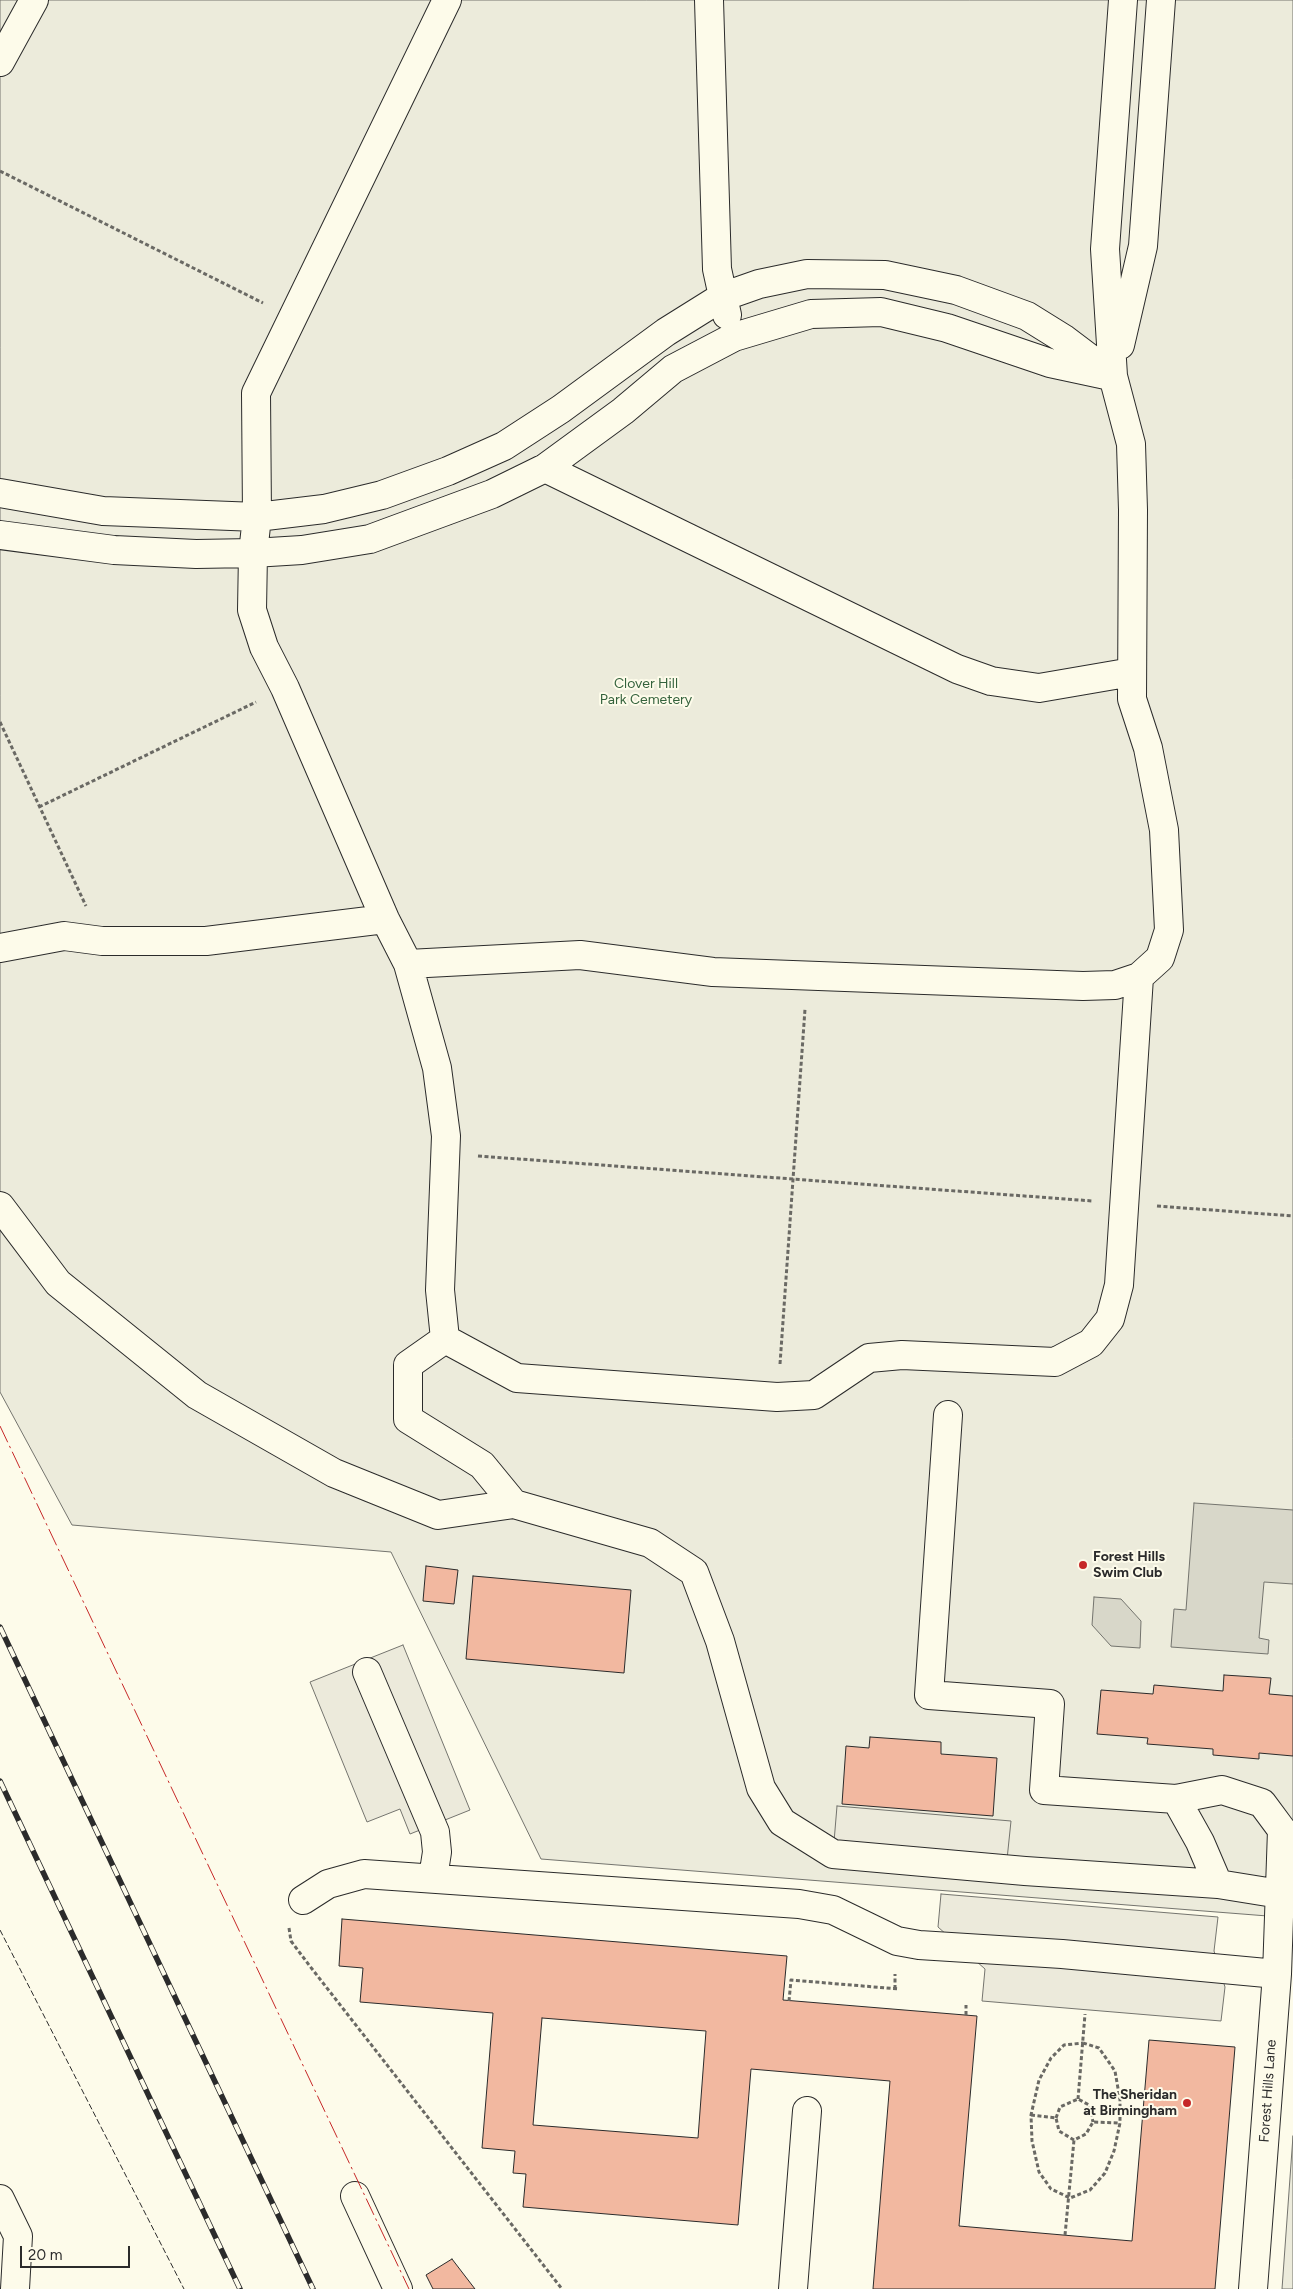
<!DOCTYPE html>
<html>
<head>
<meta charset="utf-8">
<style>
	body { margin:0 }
	#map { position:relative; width:1293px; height:2289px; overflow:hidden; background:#fdfbea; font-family:Figtree,sans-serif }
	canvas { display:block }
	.scale { position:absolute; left:20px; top:2246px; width:110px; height:22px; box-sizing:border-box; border:2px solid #2b2b2b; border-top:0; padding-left:6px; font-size:15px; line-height:18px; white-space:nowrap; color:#2b2b2b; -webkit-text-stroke:4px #fdfbea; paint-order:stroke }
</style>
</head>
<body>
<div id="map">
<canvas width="1293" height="2289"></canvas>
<div class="scale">20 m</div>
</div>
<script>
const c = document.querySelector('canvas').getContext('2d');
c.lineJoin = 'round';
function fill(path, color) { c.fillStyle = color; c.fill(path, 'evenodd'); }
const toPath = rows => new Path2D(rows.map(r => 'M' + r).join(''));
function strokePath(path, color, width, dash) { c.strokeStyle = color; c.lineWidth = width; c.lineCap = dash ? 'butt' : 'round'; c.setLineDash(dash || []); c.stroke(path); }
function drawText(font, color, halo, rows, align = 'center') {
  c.font = font + ' Figtree,sans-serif'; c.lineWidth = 4; c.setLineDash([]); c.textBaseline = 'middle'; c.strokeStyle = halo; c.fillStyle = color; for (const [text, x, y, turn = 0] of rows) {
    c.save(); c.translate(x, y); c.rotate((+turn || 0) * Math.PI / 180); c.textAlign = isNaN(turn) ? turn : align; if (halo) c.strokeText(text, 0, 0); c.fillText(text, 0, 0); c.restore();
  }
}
const green = toPath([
	[0,0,1293,0,1293,1918,541,1859,391,1552,72,1525,0,1392,0,0],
	[1293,2136,1293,2289,1282,2289,1293,2136]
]);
const parking = toPath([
	[403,1645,470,1810,410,1834,400,1809,367,1822,310,1682,403,1645],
	[837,1806,1011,1821,1006,1869,833,1854,837,1806],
	[941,1894,1218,1917,1214,1951,1225,1987,1221,2021,982,2001,985,1969,938,1927,941,1894]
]);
const water = toPath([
	[1194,1503,1293,1510,1293,1584,1264,1582,1259,1638,1269,1640,1268,1654,1171,1647,1174,1609,1186,1610,1194,1503],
	[1094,1597,1121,1599,1141,1621,1140,1648,1111,1646,1092,1625,1094,1597]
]);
const building = toPath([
	[426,1566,458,1570,454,1604,423,1601,426,1566],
	[473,1576,631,1590,624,1673,466,1659,473,1576],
	[1224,1675,1271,1678,1269,1694,1293,1696,1293,1756,1259,1753,1259,1759,1213,1755,1213,1749,1147,1744,1148,1738,1097,1734,1101,1690,1153,1694,1154,1685,1223,1691,1224,1675],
	[870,1737,941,1742,941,1754,997,1758,993,1816,842,1804,846,1746,869,1748,870,1737],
	[342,1919,787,1956,783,2000,977,2016,959,2226,1132,2241,1149,2040,1235,2047,1215,2289,873,2289,890,2081,751,2069,738,2225,523,2207,526,2174,513,2173,515,2151,482,2148,493,2013,360,2002,363,1968,339,1966,342,1919],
	[542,2018,706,2031,698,2138,533,2125,542,2018],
	[452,2259,475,2289,433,2289,426,2275,452,2259]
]);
const path = toPath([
	[0,171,263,303],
	[0,722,86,906],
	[39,807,256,702],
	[478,1156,1093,1201],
	[1157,1206,1293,1216],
	[780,1364,805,1009],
	[289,1928,291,1941,309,1965,562,2289],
	[895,1989,895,1974],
	[789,2001,791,1980,899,1989],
	[966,2015,966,2005],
	[1083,2043,1099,2048,1115,2071,1120,2100,1120,2123,1114,2151,1105,2173,1090,2190,1070,2198,1051,2189,1039,2172,1032,2141,1031,2115,1039,2080,1051,2058,1064,2045,1083,2043],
	[1078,2099,1085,2014],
	[1031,2115,1056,2118,1059,2131,1074,2140,1086,2134,1093,2122,1120,2123],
	[1056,2118,1060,2107,1078,2099,1089,2105,1093,2122],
	[1065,2235,1074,2140]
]);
const minor = toPath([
	[447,0,256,393,257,517,253,553,252,610,264,647,285,688,385,919,408,964,437,1068,446,1136,440,1290,445,1339,408,1365,408,1419,482,1465,514,1504,650,1543,694,1572,720,1641,761,1788,782,1822,833,1854,1025,1871,1218,1884,1280,1894],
	[709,0,717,269,727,315],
	[0,62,34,0],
	[1120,345,1143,246,1161,0],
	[545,468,957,669,991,681,1039,688,1132,672],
	[0,493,103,511,257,517,324,509,382,495,448,471,504,446,561,409,666,332,722,297,759,284,807,274,885,275,956,290,1027,316,1064,339,1113,376],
	[0,535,114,550,196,554,253,553,302,550,370,539,492,494,545,468,623,411,673,369,734,337,811,314,881,312,947,328,1050,363,1106,375],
	[0,948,64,936,102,941,206,941,385,919],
	[408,964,580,955,713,972,1083,986,1115,985,1139,977,1160,958,1169,930,1164,830,1148,748,1132,699,1133,510,1131,444,1113,376,1105,249,1123,0],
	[0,1206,58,1283,197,1395,334,1473,438,1515,514,1504],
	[445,1339,517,1378,777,1397,814,1395,869,1358,902,1355,1055,1362,1091,1343,1110,1319,1119,1285,1139,977],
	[948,1415,929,1695,1050,1704,1044,1790,1176,1799],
	[367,1672,435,1832,437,1852,433,1878],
	[1218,1884,1200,1842,1176,1799,1222,1790,1262,1803,1282,1830,1277,1974,1253,2289],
	[303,1900,328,1884,364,1874,799,1904,833,1910,897,1941,919,1945,1062,1954,1277,1974],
	[355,2196,398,2289],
	[0,2199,18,2236,15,2289],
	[793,2289,807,2111]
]);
const rail = toPath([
	[0,1627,313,2289],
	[0,1781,240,2289]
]);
const fence = toPath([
	[0,1930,184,2289]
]);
const power = toPath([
	[0,1426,409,2289]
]);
const markers = [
	[1083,1565,5,"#c62828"],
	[1187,2103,5,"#c62828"]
];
const parkNames = [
	["Clover Hill",646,684],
	["Park Cemetery",646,700]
];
const poiNames = [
	["Forest Hills",1093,1557],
	["Swim Club",1093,1573],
	["The Sheridan",1177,2095,"right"],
	["at Birmingham",1177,2111,"right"]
];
const streetNames = [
	["Forest Hills Lane",1268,2091,-86]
];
fill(green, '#ecebdb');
strokePath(green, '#74746e', 1);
fill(parking, '#eceadb');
strokePath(parking, '#74746e', 1);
fill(water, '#d8d7c9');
strokePath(water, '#74746e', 1);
fill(building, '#f2b8a0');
strokePath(building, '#2b2b2b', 1);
strokePath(minor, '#2b2b2b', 30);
strokePath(path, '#6a6964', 3, [4, 2.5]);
strokePath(minor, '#fdfbea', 28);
strokePath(rail, '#2b2b2b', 5.5);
strokePath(rail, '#fdfbea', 4, [11]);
strokePath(fence, '#2b2b2b', 1, [6, 2.5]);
strokePath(power, '#c62828', 1, [18, 4, 2.5, 4]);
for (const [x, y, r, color] of markers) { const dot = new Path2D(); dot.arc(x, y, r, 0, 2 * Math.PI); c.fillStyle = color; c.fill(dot); strokePath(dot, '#fdfbea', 2); }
drawText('14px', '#34623c', '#fdfbea', parkNames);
drawText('bold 14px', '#2b2b2b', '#fdfbea', poiNames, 'left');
drawText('14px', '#2b2b2b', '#fdfbea', streetNames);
</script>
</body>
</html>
